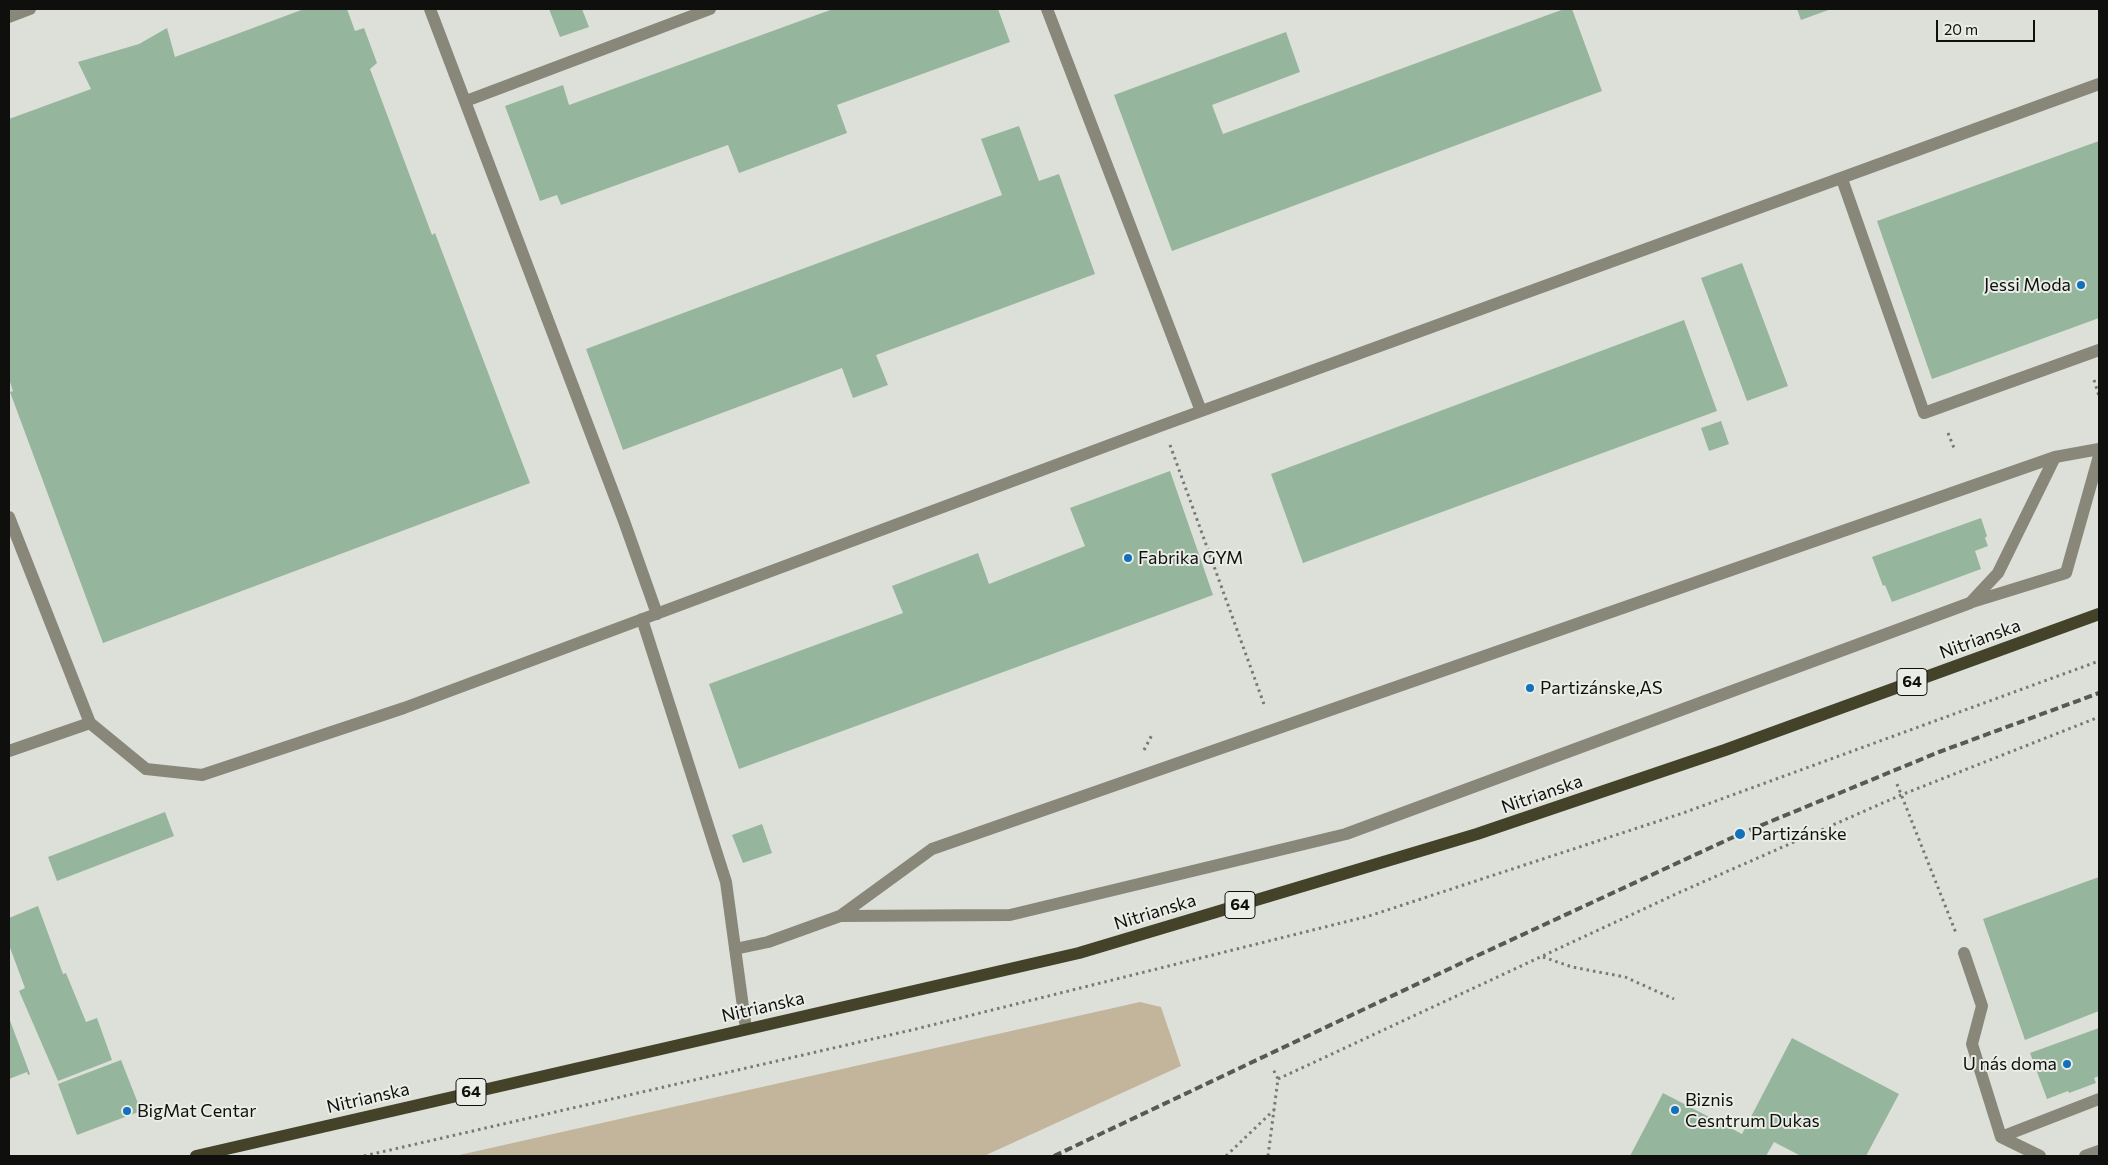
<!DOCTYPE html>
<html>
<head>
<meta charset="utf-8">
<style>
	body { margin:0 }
	#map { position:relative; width:2108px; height:1165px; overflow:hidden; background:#dde0d9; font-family:Commissioner,sans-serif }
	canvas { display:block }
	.frame { position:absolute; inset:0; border:10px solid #0f100e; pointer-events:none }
	.scale { position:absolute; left:1936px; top:20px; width:99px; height:22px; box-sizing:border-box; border:2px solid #0f100e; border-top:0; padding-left:6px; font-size:15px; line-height:18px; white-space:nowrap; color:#0f100e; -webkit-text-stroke:4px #eaede6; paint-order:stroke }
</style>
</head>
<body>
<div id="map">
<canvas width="2108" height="1165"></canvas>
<div class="frame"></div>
<div class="scale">20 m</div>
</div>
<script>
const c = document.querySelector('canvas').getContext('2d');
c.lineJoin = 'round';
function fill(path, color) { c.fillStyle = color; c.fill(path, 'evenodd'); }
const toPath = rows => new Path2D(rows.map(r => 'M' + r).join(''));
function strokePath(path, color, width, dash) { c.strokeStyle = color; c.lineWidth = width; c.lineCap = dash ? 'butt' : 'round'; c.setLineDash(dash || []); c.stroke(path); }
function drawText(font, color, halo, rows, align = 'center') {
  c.font = font + ' Commissioner,sans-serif'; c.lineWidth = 4; c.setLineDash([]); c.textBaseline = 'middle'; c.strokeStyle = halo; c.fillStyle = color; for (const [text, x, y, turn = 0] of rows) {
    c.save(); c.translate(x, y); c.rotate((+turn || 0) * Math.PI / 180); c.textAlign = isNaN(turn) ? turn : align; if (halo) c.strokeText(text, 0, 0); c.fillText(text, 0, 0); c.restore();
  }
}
const green = toPath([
	[1140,1002,1161,1007,1181,1066,984,1156,455,1156]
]);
const building = toPath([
	[304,9,347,9,355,31,364,28,377,63,370,69,432,235,435,233,530,483,103,643,10,392,13,391,9,379,9,119,91,89,78,62,139,44,167,28,175,57],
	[549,9,582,9,589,27,560,37],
	[833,9,998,9,1010,42,837,105,847,133,739,173,728,145,561,205,557,195,540,201,505,106,563,85,569,105],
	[1564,9,1572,9,1602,91,1172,251,1114,95,1286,32,1300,72,1212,105,1223,134],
	[1797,9,1831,9,1801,20],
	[1019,126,1039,181,1059,174,1095,274,876,355,888,385,853,398,842,368,623,450,586,349,1002,195,981,139],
	[2099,141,2099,318,1932,379,1877,221],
	[1742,263,1788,386,1747,401,1701,278],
	[1684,320,1717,411,1303,563,1271,474],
	[1721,421,1729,444,1709,451,1701,428],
	[1170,471,1213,595,739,769,709,684,903,613,892,586,978,553,989,584,1085,546,1070,508],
	[1981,518,1987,536,1985,538,1988,546,1975,551,1981,569,1892,602,1885,585,1883,586,1872,557],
	[165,812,174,836,57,881,48,857],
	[762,824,772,853,743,863,732,835],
	[2099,877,2099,1011,2025,1040,1983,919],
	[38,906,63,974,66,973,86,1022,97,1018,112,1060,58,1081,19,991,25,988,9,945,9,918],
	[9,1018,30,1074,28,1075,27,1072,9,1079],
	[2099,1028,2099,1076,2094,1078,2096,1083,2069,1093,2068,1091,2047,1099,2030,1053],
	[1792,1038,1899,1094,1866,1156,1801,1156,1774,1142,1766,1156,1630,1156,1663,1093,1742,1134],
	[121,1060,141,1111,77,1135,58,1084]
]);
const path = toPath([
	[2094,380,2099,396],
	[1948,433,1954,448],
	[1170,445,1265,707],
	[1144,750,1153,733],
	[1897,784,1956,933],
	[1543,957,1572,967,1625,977,1674,999],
	[1278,1079,1678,893,1901,795,2099,717],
	[364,1156,916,1029,1369,916,1683,813,2099,661],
	[1226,1156,1274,1110],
	[1268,1156,1278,1079,1273,1069]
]);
const lane = toPath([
	[430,9,624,521,657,614],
	[1047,9,1201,411],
	[9,17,30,9],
	[466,101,710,9],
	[1842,179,1924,413,2099,350],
	[9,517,90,723,146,769,202,775,404,708,1163,425,2099,84],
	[1972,602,2066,573,2099,456],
	[642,619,726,882,746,1029],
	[9,751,90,723],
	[840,916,1010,915,1346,834,1970,603,1998,573,2055,457],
	[735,949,768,942,840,916,932,849,2055,457,2099,449],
	[1964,953,1982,1006,1972,1044,2001,1137,2040,1156],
	[2001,1137,2099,1099],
	[2085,1156,2099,1151]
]);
const primary = toPath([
	[196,1156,1079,953,1477,834,1725,750,2099,614]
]);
const rail = toPath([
	[1054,1156,1470,959,1740,834,1939,752,2099,693]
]);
const markers = [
	[2081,285,5,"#1271bd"],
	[1128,558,5,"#1271bd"],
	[1530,688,5,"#1271bd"],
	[1740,834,6,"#1271bd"],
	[2067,1064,5,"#1271bd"],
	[1675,1110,5,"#1271bd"],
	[127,1111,5,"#1271bd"]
];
const shields = [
	[1912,682,30],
	[1240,905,30],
	[471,1092,30]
];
const shieldNames = [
	["64",1912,682],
	["64",1240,905],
	["64",471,1092]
];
const poiNames = [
	["Jessi Moda",2071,285,"right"],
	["Fabrika GYM",1138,558],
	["Partizánske,AS",1540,688],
	["Partizánske",1751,834],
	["U nás doma",2057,1064,"right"],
	["Biznis",1685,1100],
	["Cesntrum Dukas",1685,1121],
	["BigMat Centar",137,1111]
];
const streetNames = [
	["Nitrianska",1980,639,-20],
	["Nitrianska",1542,794,-19],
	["Nitrianska",1155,912,-17],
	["Nitrianska",763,1007,-13],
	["Nitrianska",368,1098,-13]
];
fill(green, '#c3b49c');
fill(building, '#96b59d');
strokePath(path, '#777974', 3, [2.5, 4]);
strokePath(lane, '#898779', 12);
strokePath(primary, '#444228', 12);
strokePath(rail, '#575955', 4, [8, 4]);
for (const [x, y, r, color] of markers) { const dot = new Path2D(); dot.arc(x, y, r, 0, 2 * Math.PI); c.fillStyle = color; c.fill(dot); strokePath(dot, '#eaede6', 2); }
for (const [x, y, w] of shields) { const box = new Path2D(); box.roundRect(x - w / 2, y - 13.5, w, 27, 4); c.fillStyle = '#eaede6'; c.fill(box); strokePath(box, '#0f100e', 1); }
drawText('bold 16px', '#0f100e', null, shieldNames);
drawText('18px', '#0f100e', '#eaede6', poiNames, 'left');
drawText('18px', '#0f100e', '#eaede6', streetNames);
</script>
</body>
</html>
